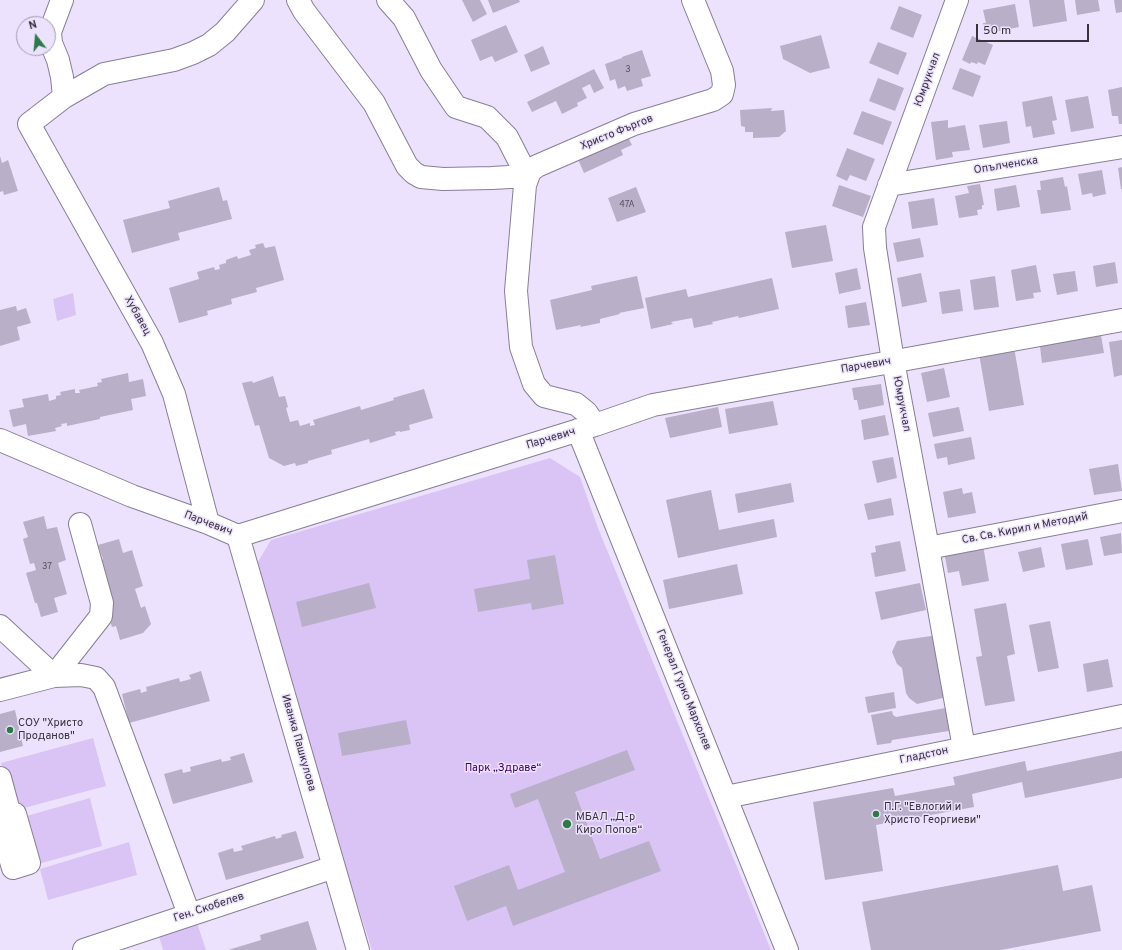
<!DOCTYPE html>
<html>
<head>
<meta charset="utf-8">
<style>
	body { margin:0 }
	#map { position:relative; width:1122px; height:950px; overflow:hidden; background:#ede2fd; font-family:Overpass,sans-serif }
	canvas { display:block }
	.north { position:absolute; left:16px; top:16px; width:40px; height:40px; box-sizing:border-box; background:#ede2fd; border:1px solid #a49cb0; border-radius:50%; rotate:344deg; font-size:11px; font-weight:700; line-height:16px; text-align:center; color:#37323c }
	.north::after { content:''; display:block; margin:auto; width:14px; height:18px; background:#2d7948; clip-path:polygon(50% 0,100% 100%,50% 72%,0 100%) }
	.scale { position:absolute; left:976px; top:24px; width:113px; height:18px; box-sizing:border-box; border:2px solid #37323c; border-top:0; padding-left:5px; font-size:12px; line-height:14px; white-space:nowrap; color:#37323c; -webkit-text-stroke:3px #ede2fd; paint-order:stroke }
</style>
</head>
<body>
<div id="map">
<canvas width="1122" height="950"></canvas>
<div class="north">N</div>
<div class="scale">50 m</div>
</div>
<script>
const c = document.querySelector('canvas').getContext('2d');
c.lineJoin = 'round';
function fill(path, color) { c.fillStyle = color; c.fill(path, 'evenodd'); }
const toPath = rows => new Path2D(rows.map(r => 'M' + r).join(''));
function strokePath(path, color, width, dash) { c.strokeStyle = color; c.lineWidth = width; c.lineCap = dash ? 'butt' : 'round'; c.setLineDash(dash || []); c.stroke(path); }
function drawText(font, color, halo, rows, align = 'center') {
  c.font = font + ' Overpass,sans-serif'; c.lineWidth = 3; c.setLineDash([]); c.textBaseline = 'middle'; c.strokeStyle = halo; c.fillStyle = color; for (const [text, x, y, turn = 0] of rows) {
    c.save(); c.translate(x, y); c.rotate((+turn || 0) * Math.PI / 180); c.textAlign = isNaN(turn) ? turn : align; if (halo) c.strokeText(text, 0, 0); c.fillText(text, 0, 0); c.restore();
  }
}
const green = toPath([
	[73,293,76,315,57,321,53,299],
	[550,458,580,477,598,528,771,950,372,950,328,813,256,565,271,540],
	[93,738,106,786,13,811,1,763],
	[90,798,102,846,35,865,23,817],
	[129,842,137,875,48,900,40,869],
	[196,920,206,950,163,950,158,933]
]);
const building = toPath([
	[462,0,480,0,487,14,473,22],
	[488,0,519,0,520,2,493,13],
	[1029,0,1064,0,1067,21,1033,27],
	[1075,0,1098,0,1100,11,1077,15],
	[1114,0,1122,0,1122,12,1116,13],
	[1015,4,1019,27,985,34,983,23,986,23,983,10],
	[899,6,922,15,913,38,890,29],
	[506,25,518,52,495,62,492,56,480,61,471,40],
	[821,35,830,68,810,73,783,59,780,46],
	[972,36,993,45,985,65,978,62,977,64,971,62,970,64,962,60],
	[878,42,907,53,898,75,869,63],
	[543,46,550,64,531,72,524,55],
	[642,50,651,76,641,79,643,86,627,91,625,86,618,89,615,79,610,81,605,64,622,58,622,57],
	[960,68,981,76,973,97,952,89],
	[594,69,604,88,594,93,590,84,582,88,587,98,577,103,578,106,562,114,556,101,532,112,527,102],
	[878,78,904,88,895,111,869,101],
	[1122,87,1122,124,1119,124,1118,116,1112,116,1108,90],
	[1052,96,1057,120,1052,121,1055,134,1033,138,1031,126,1026,127,1022,102],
	[1088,96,1094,128,1071,132,1065,100],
	[772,108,771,111,784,110,786,131,779,137,753,138,753,132,745,132,745,127,741,126,740,110],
	[862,111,892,122,883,145,853,134],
	[948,120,948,128,965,125,970,150,952,152,953,157,936,160,931,122],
	[1007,121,1010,143,983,148,979,125],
	[627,135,632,145,621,150,623,155,584,173,577,157],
	[847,148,875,159,866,181,850,175,847,181,836,176],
	[0,156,2,163,8,160,18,191,4,195,3,191,0,192],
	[1122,167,1122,189,1121,189,1118,168],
	[1102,170,1106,194,1093,197,1092,193,1082,195,1078,174],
	[1063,177,1065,187,1067,186,1071,210,1041,214,1037,190,1041,190,1040,181],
	[980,184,984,205,982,205,982,209,977,210,978,215,959,218,955,196,969,193,967,186],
	[839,185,871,196,863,217,832,206],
	[1016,185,1020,207,997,211,994,189],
	[219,187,223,201,227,200,232,219,178,233,180,240,132,253,123,220,170,208,168,201],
	[636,187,646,212,617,222,608,198],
	[934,198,938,225,912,229,908,202],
	[826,225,833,261,792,268,785,232],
	[920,238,924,257,897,262,893,243],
	[263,243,265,248,275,246,284,280,256,288,257,292,231,299,232,304,207,311,208,315,179,323,169,288,199,279,197,272,214,267,215,270,220,269,219,265,226,263,226,260,237,256,238,259,251,255,249,250,256,248,255,245],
	[1115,262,1118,283,1096,287,1093,266],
	[1036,265,1041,292,1033,293,1034,298,1016,301,1011,270],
	[857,268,861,289,839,294,835,273],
	[1075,271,1078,291,1057,295,1053,274],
	[921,273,927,302,902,307,897,278],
	[637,276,644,308,619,313,620,314,600,319,600,323,580,327,581,325,556,330,550,300,592,290,591,286],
	[995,276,999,307,974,310,970,280],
	[772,278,779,309,739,318,738,316,712,322,713,324,694,328,692,318,671,322,673,324,651,329,645,298,686,289,688,297],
	[960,289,963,311,942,314,939,292],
	[866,302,870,325,848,328,845,306],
	[16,306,17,311,26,308,31,323,17,327,20,340,0,346,0,310],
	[1100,329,1104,353,1042,363,1039,339],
	[1122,340,1122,375,1114,377,1109,342],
	[1014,347,1024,405,989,411,979,354],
	[944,368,950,397,927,402,921,373],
	[128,373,129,382,143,379,146,396,131,399,133,410,100,417,100,419,67,426,67,423,61,424,62,426,55,428,56,431,28,436,26,424,13,427,9,410,24,407,22,399,48,394,49,401,56,399,56,396,61,395,60,392,75,389,75,393,80,393,79,390,98,386,97,383,102,382,101,379],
	[273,376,279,397,285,396,288,407,286,408,290,422,298,420,300,426,310,423,310,426,315,425,313,420,360,406,361,410,394,400,393,398,424,389,433,418,409,425,410,430,400,432,400,431,395,432,396,435,370,443,369,439,331,450,332,454,308,461,308,463,296,466,295,463,284,466,269,458,259,425,255,426,242,383,252,381,253,383],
	[881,384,884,405,859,410,857,400,854,400,852,388],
	[773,401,778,425,729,434,725,409],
	[718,407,722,427,670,438,665,418],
	[959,407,964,431,933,437,928,413],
	[885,415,889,435,864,440,861,420],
	[971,437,975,459,948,465,947,457,937,459,934,444],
	[893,457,897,478,877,483,872,461],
	[1118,464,1122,491,1094,495,1089,469],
	[791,483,794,502,738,513,735,494],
	[962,488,963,494,972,492,976,513,948,518,943,492],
	[711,490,719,530,774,519,777,537,678,558,666,500],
	[891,498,894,515,868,520,864,504],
	[44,516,47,529,57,527,66,560,58,563,67,594,54,598,58,612,41,617,37,603,35,603,26,573,36,570,34,563,30,564,23,539,28,537,23,522],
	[1121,533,1122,553,1104,556,1100,537],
	[119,539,123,553,132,550,143,586,135,589,141,608,145,606,151,624,143,633,120,640,116,626,112,627,102,596,97,561,103,559,98,545],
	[1088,539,1093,565,1066,570,1061,544],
	[900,541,906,571,875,577,871,553,876,552,875,546],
	[983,545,989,581,962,586,959,571,948,573,945,557,950,551],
	[1041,547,1045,567,1023,572,1018,552],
	[555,555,564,604,532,610,531,603,478,612,474,589,530,579,527,560],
	[737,564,743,594,669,609,663,580],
	[369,583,376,608,302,627,296,602],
	[920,583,926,610,881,620,875,592],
	[1006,603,1015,654,1007,656,1015,701,985,706,976,657,982,656,974,609],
	[1050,621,1059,668,1038,672,1029,625],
	[938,635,949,695,943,698,917,704,909,698,906,693,902,668,897,664,892,652,897,641],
	[1108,659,1113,687,1087,692,1083,664],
	[201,671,210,701,129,723,122,694,140,689,141,693,147,691,146,687,179,678,180,682,191,679,189,675],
	[894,692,896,708,868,713,865,697],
	[951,707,955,730,892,740,891,743,877,745,871,715,892,711,893,715,896,717],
	[15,710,23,746,0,752,0,714],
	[406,720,411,744,342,756,338,733],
	[627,750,635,770,575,792,600,859,649,841,661,871,513,926,506,906,467,921,454,886,509,865,518,890,565,872,538,799,515,808,510,794],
	[1122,751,1122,778,1025,798,1022,782,972,794,974,807,876,825,883,871,825,880,813,802,893,788,895,796,955,785,953,777,1025,761,1027,771],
	[244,753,253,782,173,804,164,774,182,769,183,773,191,771,190,767,221,759,222,762,231,760,230,757],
	[296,831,304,858,226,880,218,853,233,848,234,852,243,850,241,846,275,836,276,839,282,837,281,835],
	[1058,865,1063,891,1092,885,1101,931,1001,950,871,950,862,902],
	[308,921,317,950,228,950,261,940,260,935]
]);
const minor = toPath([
	[62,0,50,32,51,43,58,60,62,77,64,97,29,124,152,343,174,394,208,523],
	[298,0,304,11,374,103,407,166,414,173,421,177,443,179,492,178,527,176],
	[388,0,404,18,431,70,456,107,487,117,507,137,527,176],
	[957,0,874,227,875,248,893,361,928,548,964,748],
	[64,97,104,74,174,60,193,53,209,45,225,32,253,0],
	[889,185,1122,147],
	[595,425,586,412,576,404,544,396,534,384,521,347,516,291,525,185,530,171,537,166,634,124,713,100,722,94,724,85,722,71,693,0],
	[578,430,787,950],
	[0,440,132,496,208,523,238,536,595,425,653,405,1122,320],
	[238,536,358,950],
	[928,548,1122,511],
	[0,626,54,676,81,675,96,678,104,687,189,914],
	[0,690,54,676,101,616,102,603,80,524],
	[0,778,10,815,15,814,29,863,13,868,0,824],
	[726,797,1122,716],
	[84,950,334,867]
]);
const markers = [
	[10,730,4,"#2d7948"],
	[876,814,4,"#2d7948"],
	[567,824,5,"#2d7948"]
];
const numberNames = [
	["3",628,70],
	["47А",627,205],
	["37",47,567]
];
const streetNames = [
	["Юмрукчал",928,80,-70],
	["Христо Фъргов",617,133,-22],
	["Опълченска",1006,166,-9],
	["Хубавец",137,316,61],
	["Парчевич",866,366,-10],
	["Юмрукчал",901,404,79],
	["Парчевич",551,439,-17],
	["Парчевич",208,524,21],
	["Св. Св. Кирил и Методий",1025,529,-11],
	["Генерал Гурко Мархолев",683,690,68],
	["Иванка Пашкулова",298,743,74],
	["Гладстон",924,756,-12],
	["Ген. Скобелев",209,908,-18]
];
const poiNames = [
	["СОУ \"Христо",18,724],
	["Проданов\"",18,737],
	["П.Г. \"Евлогий и",884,808],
	["Христо Георгиеви\"",884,821],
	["МБАЛ „Д-р",576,818],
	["Киро Попов“",576,831]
];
const parkNames = [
	["Парк „Здраве“",503,769]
];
fill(green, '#dac4f6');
fill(building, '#b9afc8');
strokePath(minor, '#887e96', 24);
strokePath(minor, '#fff', 22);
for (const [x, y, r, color] of markers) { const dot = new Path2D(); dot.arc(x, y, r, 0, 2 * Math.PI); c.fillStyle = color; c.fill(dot); strokePath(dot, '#ede2fd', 1.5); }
drawText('9px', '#58515f', null, numberNames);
drawText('11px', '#37323c', '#ede2fd', streetNames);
drawText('11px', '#37323c', '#ede2fd', poiNames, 'left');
drawText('11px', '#3e0067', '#ede2fd', parkNames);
</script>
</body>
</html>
